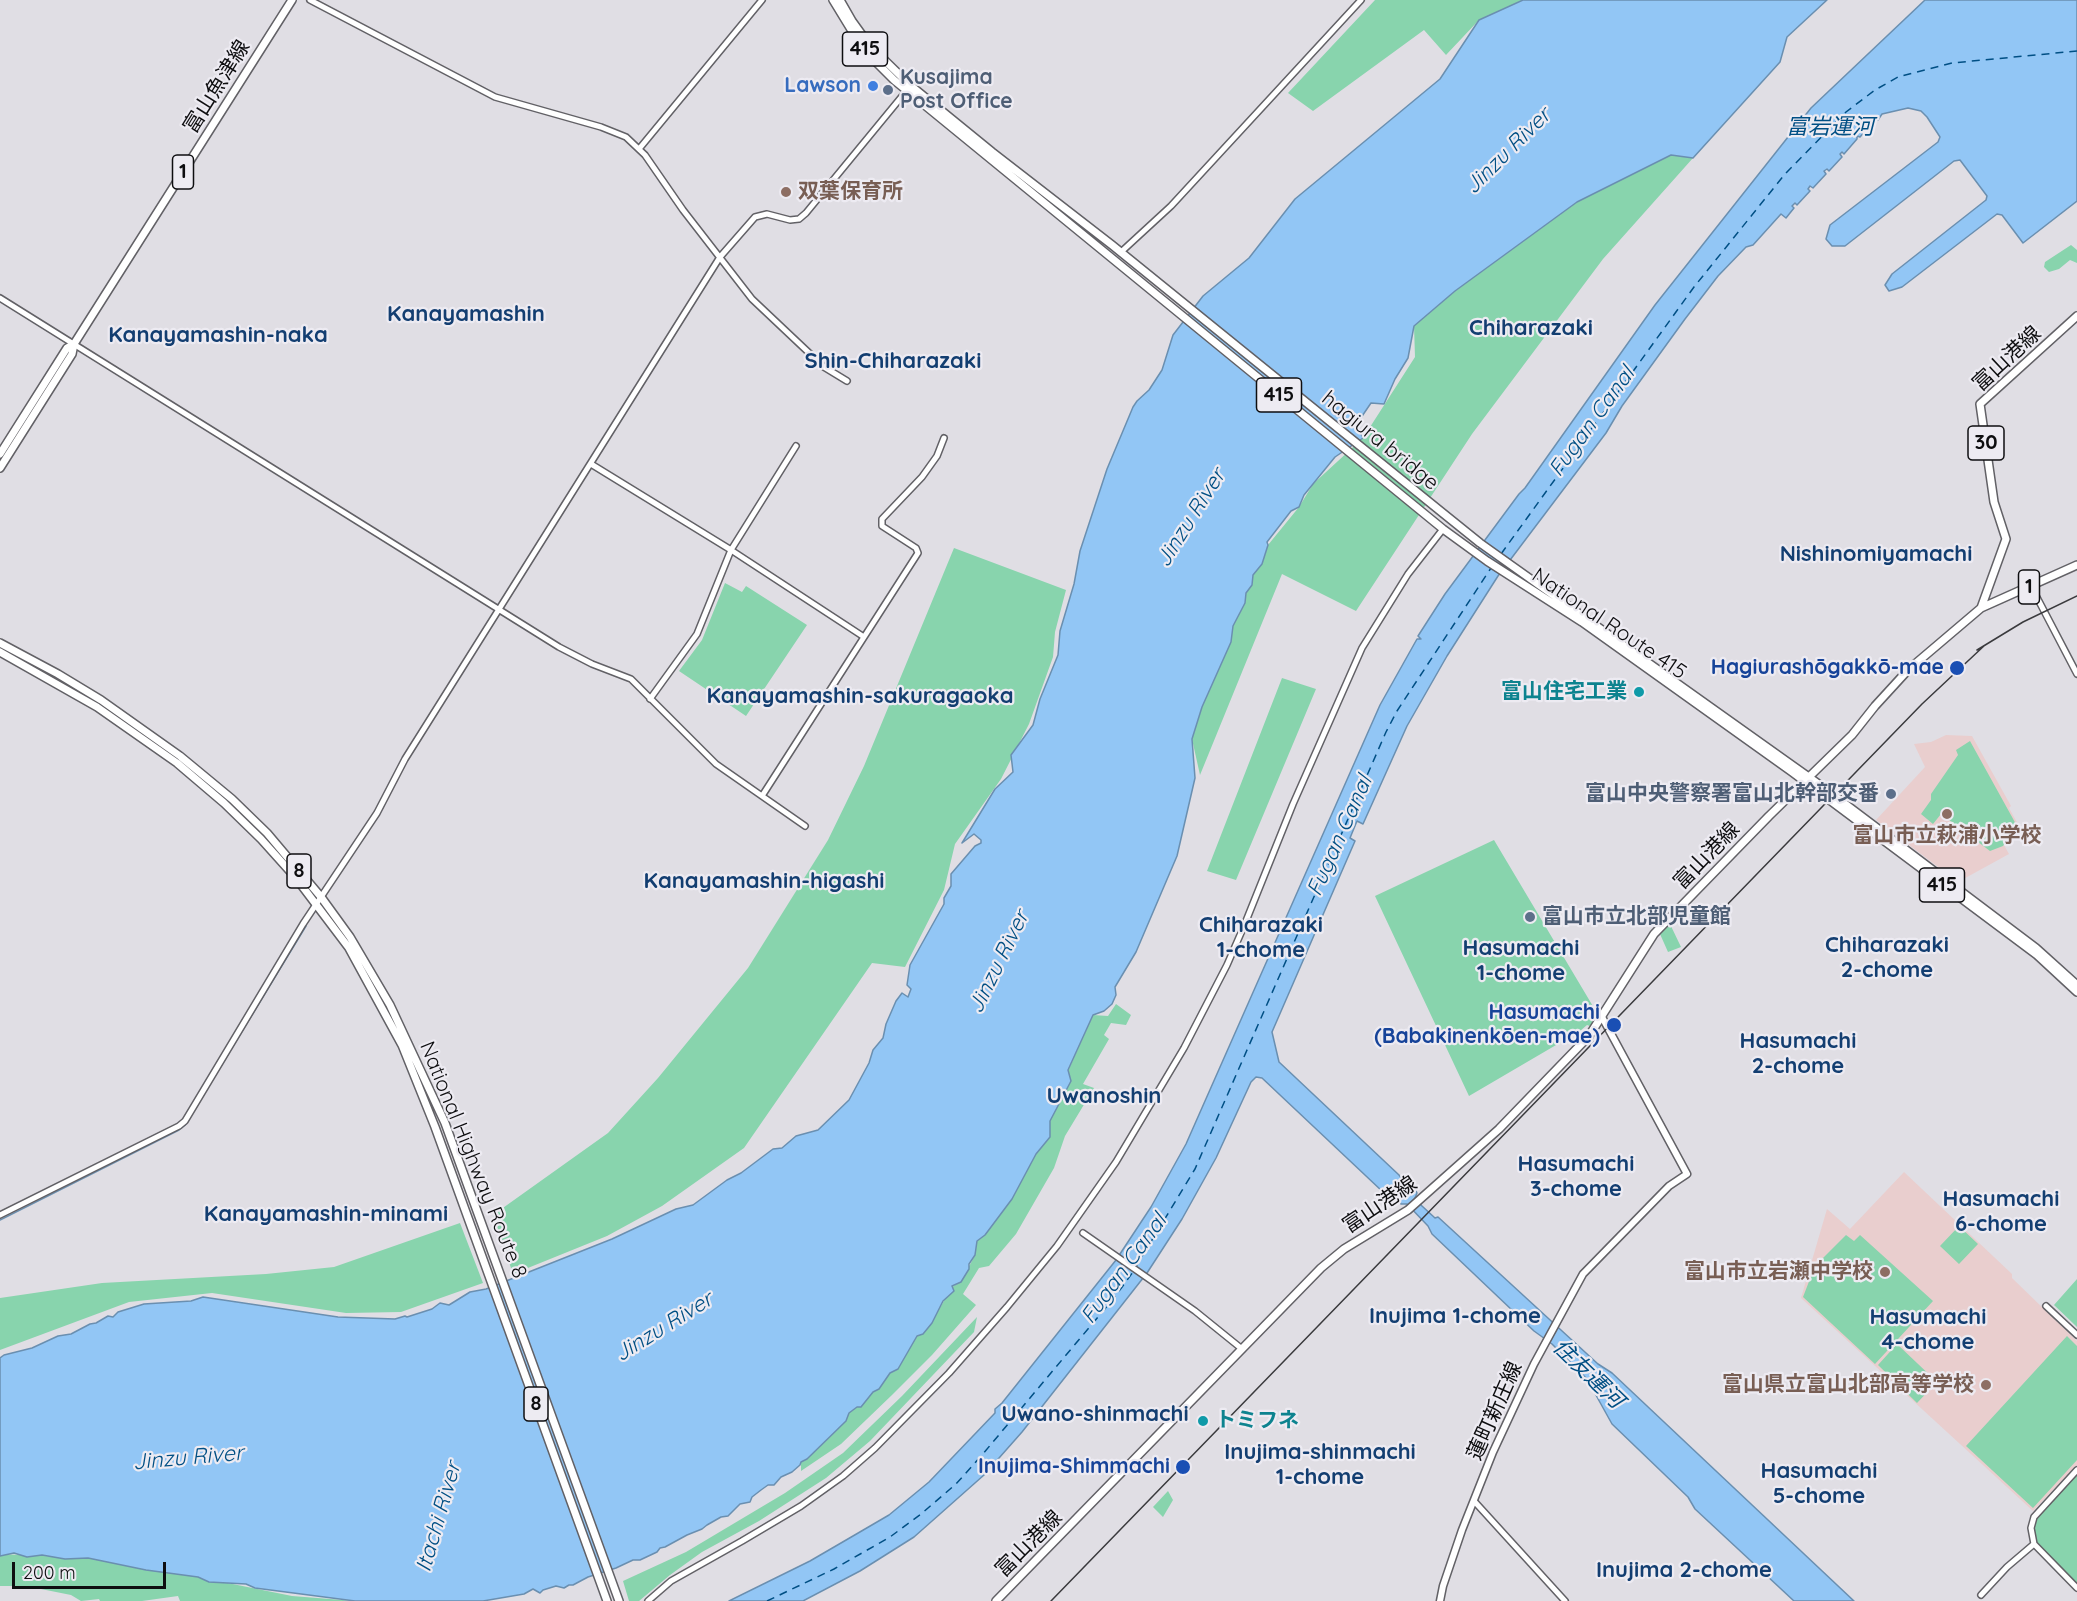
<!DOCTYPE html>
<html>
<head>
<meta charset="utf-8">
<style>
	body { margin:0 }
	#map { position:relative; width:2077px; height:1601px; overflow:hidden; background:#e0dee4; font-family:Quicksand,sans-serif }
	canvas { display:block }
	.scale { position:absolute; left:12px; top:1562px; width:154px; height:27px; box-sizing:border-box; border:3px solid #0e0e10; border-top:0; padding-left:8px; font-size:18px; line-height:21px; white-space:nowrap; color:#0e0e10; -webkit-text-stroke:4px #edebf2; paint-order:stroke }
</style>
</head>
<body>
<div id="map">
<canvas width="2077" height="1601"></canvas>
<div class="scale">200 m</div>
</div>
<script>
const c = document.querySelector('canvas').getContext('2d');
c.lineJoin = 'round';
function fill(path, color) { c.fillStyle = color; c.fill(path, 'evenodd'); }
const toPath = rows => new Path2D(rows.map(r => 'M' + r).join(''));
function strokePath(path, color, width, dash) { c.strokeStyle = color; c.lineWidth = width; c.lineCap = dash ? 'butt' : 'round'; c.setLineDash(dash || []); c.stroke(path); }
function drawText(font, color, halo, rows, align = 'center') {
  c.font = font + ' Quicksand,"Noto Sans JP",sans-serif'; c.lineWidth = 4.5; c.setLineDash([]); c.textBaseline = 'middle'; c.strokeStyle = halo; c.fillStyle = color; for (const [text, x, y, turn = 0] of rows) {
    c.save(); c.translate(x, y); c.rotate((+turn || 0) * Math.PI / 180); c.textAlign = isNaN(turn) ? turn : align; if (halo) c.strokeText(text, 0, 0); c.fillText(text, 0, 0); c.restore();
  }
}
const education = toPath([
	[1946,735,1972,736,2011,806,2009,808,2019,826,2004,845,2009,854,1958,882,1876,820,1925,767,1914,744,1931,742],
	[1904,1172,2012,1274,2012,1278,2077,1341,2077,1465,2033,1511,1801,1298,1827,1209,1850,1229]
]);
const green = toPath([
	[1375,0,1523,0,1479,20,1446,55,1424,30,1313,111,1288,93],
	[1671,155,1693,158,1603,259,1472,434,1356,611,1282,574,1200,775,1192,739,1202,707,1231,642,1233,626,1245,603,1246,593,1252,585,1253,575,1262,564,1268,545,1299,507,1313,484,1363,438,1415,357,1414,326,1455,291,1577,202],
	[2071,245,2077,250,2077,263,2070,260,2059,269,2049,272,2044,267,2045,262],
	[954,548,1066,590,1055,632,1053,657,1029,724,1001,779,955,844,944,890,905,967,872,963,744,1148,662,1206,607,1236,513,1274,493,1215,608,1133,658,1078,748,968,828,840,864,766],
	[725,583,742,592,746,586,807,625,746,716,679,671,702,640],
	[1282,678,1316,689,1236,880,1207,871],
	[1970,741,2017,826,2003,846,1990,851,1941,814,1933,824,1921,814,1931,800,1931,794,1958,755,1956,750],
	[1494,840,1594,1008,1595,1019,1590,1026,1587,1025,1580,1031,1469,1096,1375,896],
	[1670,924,1681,947,1668,952,1660,934],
	[1116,1004,1131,1015,1126,1025,1111,1023,1104,1035,1109,1039,1083,1084,1094,1088,1065,1136,1054,1168,1016,1234,989,1266,979,1268,963,1294,976,1305,932,1355,892,1395,841,1444,801,1471,801,1462,807,1459,846,1421,849,1413,857,1407,861,1406,873,1392,879,1389,890,1373,898,1369,917,1336,931,1323,952,1287,961,1282,975,1255,977,1241,985,1235,1012,1199,1036,1154,1050,1137,1050,1121,1068,1071,1093,1015,1108,1016],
	[460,1223,483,1283,401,1312,346,1313,212,1293,129,1302,0,1350,0,1298,102,1283,266,1274,334,1267],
	[1959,1226,1978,1244,1959,1264,1940,1246],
	[1846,1235,1854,1241,1860,1235,1933,1301,1875,1364,1803,1297,1815,1266],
	[2077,1279,2077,1327,2054,1305],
	[977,1317,974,1332,870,1441,826,1478,759,1521,702,1552,670,1575,639,1601,629,1601,623,1581,686,1552,785,1493,843,1453,902,1396],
	[2067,1336,2077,1346,2077,1460,2033,1508,1966,1446],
	[1897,1344,1937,1382,1917,1403,1878,1365],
	[2077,1472,2077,1588,2040,1551,2031,1528,2040,1510],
	[1168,1491,1173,1500,1163,1517,1153,1507],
	[0,1554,88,1558,198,1577,292,1596,355,1601,394,1601,180,1601,178,1596,142,1601,100,1601,99,1599,81,1601,71,1595,26,1586,0,1586]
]);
const water = toPath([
	[1523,0,1827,0,1787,37,1780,62,1693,158,1671,155,1577,202,1455,291,1414,326,1408,358,1395,379,1384,404,1371,403,1356,425,1363,438,1335,457,1304,495,1299,507,1291,511,1267,542,1268,545,1262,564,1253,575,1252,585,1246,593,1245,603,1233,626,1231,642,1202,707,1192,739,1195,778,1177,856,1136,952,1115,987,1116,995,1112,1004,1104,1011,1093,1015,1068,1070,1071,1081,1050,1121,1050,1137,1036,1154,1012,1199,985,1235,977,1241,975,1255,969,1264,969,1269,961,1282,952,1286,954,1291,943,1301,932,1323,923,1334,917,1336,898,1369,890,1373,879,1389,873,1392,861,1407,857,1407,849,1413,846,1421,807,1459,801,1462,800,1465,792,1472,781,1477,774,1485,768,1485,761,1490,752,1497,750,1502,740,1504,728,1516,721,1517,707,1525,702,1529,687,1535,665,1547,660,1548,657,1552,640,1560,633,1560,616,1568,588,1577,573,1585,569,1585,564,1588,556,1586,543,1590,540,1593,533,1589,524,1594,483,1601,355,1601,255,1588,246,1584,209,1582,198,1577,146,1570,88,1558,65,1559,42,1555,27,1557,14,1553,0,1556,0,1358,4,1355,32,1348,58,1336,71,1334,90,1324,96,1323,108,1316,113,1317,118,1312,144,1304,191,1301,203,1297,338,1317,395,1319,405,1316,407,1317,432,1309,440,1303,449,1305,470,1292,486,1289,612,1239,676,1209,693,1205,727,1180,741,1173,773,1149,782,1148,796,1136,818,1130,849,1100,869,1063,873,1050,883,1038,886,1024,896,1001,902,993,908,997,911,989,907,985,910,965,944,904,944,898,951,886,951,874,975,846,981,843,981,840,974,834,962,843,995,789,1013,772,1011,755,1033,725,1040,699,1058,655,1060,631,1074,584,1080,551,1107,469,1133,407,1137,401,1149,390,1162,370,1173,335,1203,296,1249,258,1295,199,1440,79,1479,20,1523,0],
	[1925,0,2077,0,2077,201,2023,243,2002,215,1997,214,1902,287,1889,291,1885,285,1892,274,1986,200,1987,196,1960,160,1954,161,1845,246,1832,246,1826,239,1830,225,1938,142,1940,137,1927,117,1921,111,1908,108,1882,114,1878,120,1873,120,1872,123,1860,137,1857,136,1857,139,1844,154,1842,152,1840,154,1842,157,1829,171,1827,169,1824,171,1826,174,1813,188,1810,186,1808,189,1810,191,1797,205,1795,203,1792,206,1794,208,1786,218,1781,214,1753,245,1746,247,1718,276,1685,319,1622,406,1606,433,1498,576,1447,656,1407,726,1363,824,1357,821,1350,838,1355,841,1272,1032,1279,1062,1399,1175,1402,1179,1400,1183,1407,1189,1416,1191,1417,1193,1415,1198,1422,1206,1435,1218,1438,1217,1598,1364,1612,1373,1854,1601,1794,1601,1695,1509,1688,1497,1612,1424,1587,1379,1552,1344,1534,1331,1432,1234,1428,1226,1407,1204,1401,1204,1393,1191,1389,1190,1383,1192,1262,1078,1256,1077,1251,1082,1216,1158,1182,1219,1147,1273,1022,1432,984,1475,914,1537,860,1571,803,1601,729,1601,810,1561,853,1536,889,1515,929,1482,995,1413,995,1409,1002,1403,1116,1260,1151,1207,1186,1144,1380,705,1417,639,1421,639,1418,636,1445,594,1519,494,1525,488,1655,305,1811,108,1925,0]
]);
const stream = toPath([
	[0,1220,179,1130,185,1125,306,926]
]);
const ferry = toPath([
	[1501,554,1694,287,1785,174,1846,112,1875,90,1898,77,1952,63,2077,51],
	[1135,1268,1195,1169,1386,732,1397,711,1491,568],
	[767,1601,834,1569,890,1537,921,1514,956,1484,982,1455,1114,1298,1133,1272]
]);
const tertiary = toPath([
	[310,0,495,97,601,127,626,137,645,155,683,210,752,299,824,367,847,381],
	[639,149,762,0],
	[1121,252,1171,206,1361,0],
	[0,298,559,647,592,664,631,679,716,764,805,826],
	[591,464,731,550,864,637],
	[2031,586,2077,674],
	[650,699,697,634,731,550,796,446],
	[762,796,918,553,916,548,882,526,882,519,922,477,937,456,944,438],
	[0,1215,179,1126,185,1121,303,924,377,813,405,759,720,257,755,217,767,214,790,220,799,219,806,213,908,89],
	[1083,1233,1195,1311,1242,1349],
	[2046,1306,2077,1335],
	[2077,1470,2034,1517,2031,1528,2034,1544,2077,1588],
	[1474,1501,1565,1601],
	[1981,1595,2007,1567,2034,1544],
	[648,1601,671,1581,742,1541,801,1506,843,1476,875,1448,949,1373,1007,1307,1057,1246,1116,1162,1184,1048,1227,965,1244,926,1293,804,1362,648,1408,574,1443,529]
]);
const secondary = toPath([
	[1440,1601,1443,1586,1462,1530,1493,1452,1534,1364,1583,1274,1669,1186,1687,1174,1602,1017]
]);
const primary = toPath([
	[0,454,67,348,74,344],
	[0,468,72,354,74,344,292,0],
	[1981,608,2077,565],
	[996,1601,1321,1268,1344,1249,1408,1210,1499,1129,1589,1036,1654,934,1769,816,1852,735,1875,706,1908,670,1981,608,2006,539,1994,502,1980,404,2077,316]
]);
const trunk = toPath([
	[833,0,855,36,869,55,894,80,1443,529,1487,561,1582,622,1792,772,2037,955,2077,992],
	[840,0,852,21,870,46,911,86,992,152,1112,245,1444,514,1480,543,1820,785,2036,948,2077,985],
	[0,643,58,674,101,700,180,756,232,799,267,833,321,897,350,937,390,1005,445,1123,619,1601],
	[0,652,97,707,177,763,224,803,261,839,296,878,349,948,402,1045,435,1127,607,1601]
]);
const tram = toPath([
	[1977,650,2023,622,2077,596],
	[1051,1601,1922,704,1985,645]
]);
const markers = [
	[873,86,6,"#3f7fe0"],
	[888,90,6,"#5c6f8a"],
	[786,192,6,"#8d6e63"],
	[1957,668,8,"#1a4fb4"],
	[1639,692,6,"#0f9aa8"],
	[1891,794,6,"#5c6f8a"],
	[1947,814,6,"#8d6e63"],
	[1530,917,6,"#5c6f8a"],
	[1614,1025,8,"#1a4fb4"],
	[1885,1272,6,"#8d6e63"],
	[1986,1385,6,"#8d6e63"],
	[1203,1421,6,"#0f9aa8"],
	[1183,1467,8,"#1a4fb4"]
];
const shields = [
	[865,49,45],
	[183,172,21],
	[1279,395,45],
	[1986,443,36],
	[2029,587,21],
	[299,871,24],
	[1942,885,45],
	[536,1404,24]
];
const shieldNames = [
	["415",865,49],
	["1",183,172],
	["415",1279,395],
	["30",1986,443],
	["1",2029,587],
	["8",299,871],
	["415",1942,885],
	["8",536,1404]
];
const serviceNames = [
	["Kusajima",900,78],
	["Post Office",900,102],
	["富山中央警察署富山北幹部交番",1879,794,"right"],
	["富山市立北部児童館",1542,917]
];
const shopNames = [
	["Lawson",861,86]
];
const streetNames = [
	["富山魚津線",217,87,-58],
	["富山港線",2007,359,-43],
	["hagiura bridge",1380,441,39],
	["National Route 415",1609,624,34],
	["富山港線",1707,856,-46],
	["National Highway Route 8",473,1160,68],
	["富山港線",1380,1205,-34],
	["蓮町新庄線",1495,1411,-66],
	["富山港線",1029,1544,-45]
];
const educationNames = [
	["双葉保育所",798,192,"left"],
	["富山市立萩浦小学校",1947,836,"center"],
	["富山市立岩瀬中学校",1873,1272],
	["富山県立富山北部高等学校",1974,1385]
];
const transitNames = [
	["Hagiurashōgakkō-mae",1944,668],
	["Hasumachi",1600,1013],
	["(Babakinenkōen-mae)",1600,1037],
	["Inujima-Shimmachi",1170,1467]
];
const cultureNames = [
	["富山住宅工業",1627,692],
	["トミフネ",1215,1421,"left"]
];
const waterNames = [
	["富岩運河",1830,127],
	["Jinzu River",1508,151,-45],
	["Fugan Canal",1592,422,-54],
	["Jinzu River",1191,518,-58],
	["Fugan Canal",1340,836,-66],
	["Jinzu River",999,962,-64],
	["Fugan Canal",1124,1269,-54],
	["Jinzu River",664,1327,-32],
	["住友運河",1588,1374,44],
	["Jinzu River",188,1458,-5],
	["Itachi River",439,1517,-74]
];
const neighbourhoodNames = [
	["Kanayamashin",466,314],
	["Chiharazaki",1531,328],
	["Kanayamashin-naka",218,335],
	["Shin-Chiharazaki",893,361],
	["Nishinomiyamachi",1876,554],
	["Kanayamashin-sakuragaoka",860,696],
	["Kanayamashin-higashi",764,881],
	["Chiharazaki",1261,925],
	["1-chome",1261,950],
	["Chiharazaki",1887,945],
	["2-chome",1887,970],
	["Hasumachi",1521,948],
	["1-chome",1521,973],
	["Hasumachi",1798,1041],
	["2-chome",1798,1066],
	["Uwanoshin",1104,1096],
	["Hasumachi",1576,1164],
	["3-chome",1576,1189],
	["Hasumachi",2001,1199],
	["6-chome",2001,1224],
	["Kanayamashin-minami",326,1214],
	["Inujima 1-chome",1455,1316],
	["Hasumachi",1928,1317],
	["4-chome",1928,1342],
	["Uwano-shinmachi",1095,1414],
	["Inujima-shinmachi",1320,1452],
	["1-chome",1320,1477],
	["Hasumachi",1819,1471],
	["5-chome",1819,1496],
	["Inujima 2-chome",1684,1570]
];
fill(education, '#e9cece');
fill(green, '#88d4ad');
fill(water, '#92c6f5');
strokePath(water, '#6a8fb0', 1.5);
strokePath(stream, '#6a8fb0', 1.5);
strokePath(ferry, '#004f84', 1.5, [8, 6]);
strokePath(tertiary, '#626166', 8);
strokePath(secondary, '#626166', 9);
strokePath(primary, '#626166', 10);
strokePath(trunk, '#626166', 10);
strokePath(tertiary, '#fff', 5);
strokePath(secondary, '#fff', 6);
strokePath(primary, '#fff', 7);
strokePath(trunk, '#fff', 7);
strokePath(tram, '#3a3a3d', 1.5);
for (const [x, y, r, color] of markers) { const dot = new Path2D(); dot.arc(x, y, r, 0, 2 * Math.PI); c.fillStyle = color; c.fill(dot); strokePath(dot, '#edebf2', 2); }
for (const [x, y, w] of shields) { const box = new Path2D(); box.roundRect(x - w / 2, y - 17, w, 34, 4.5); c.fillStyle = '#edebf2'; c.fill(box); strokePath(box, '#0e0e10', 1.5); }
drawText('bold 20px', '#0e0e10', null, shieldNames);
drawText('bold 21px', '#4e5e75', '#edebf2', serviceNames, 'left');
drawText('bold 21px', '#366cbe', '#edebf2', shopNames, 'right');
drawText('21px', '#0e0e10', '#edebf2', streetNames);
drawText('bold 21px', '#785e54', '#edebf2', educationNames, 'right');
drawText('bold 21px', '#164399', '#edebf2', transitNames, 'right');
drawText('bold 21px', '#0d838f', '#edebf2', cultureNames, 'right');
drawText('italic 22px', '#004f84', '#edebf2', waterNames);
drawText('bold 22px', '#133e71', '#edebf2', neighbourhoodNames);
</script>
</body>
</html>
